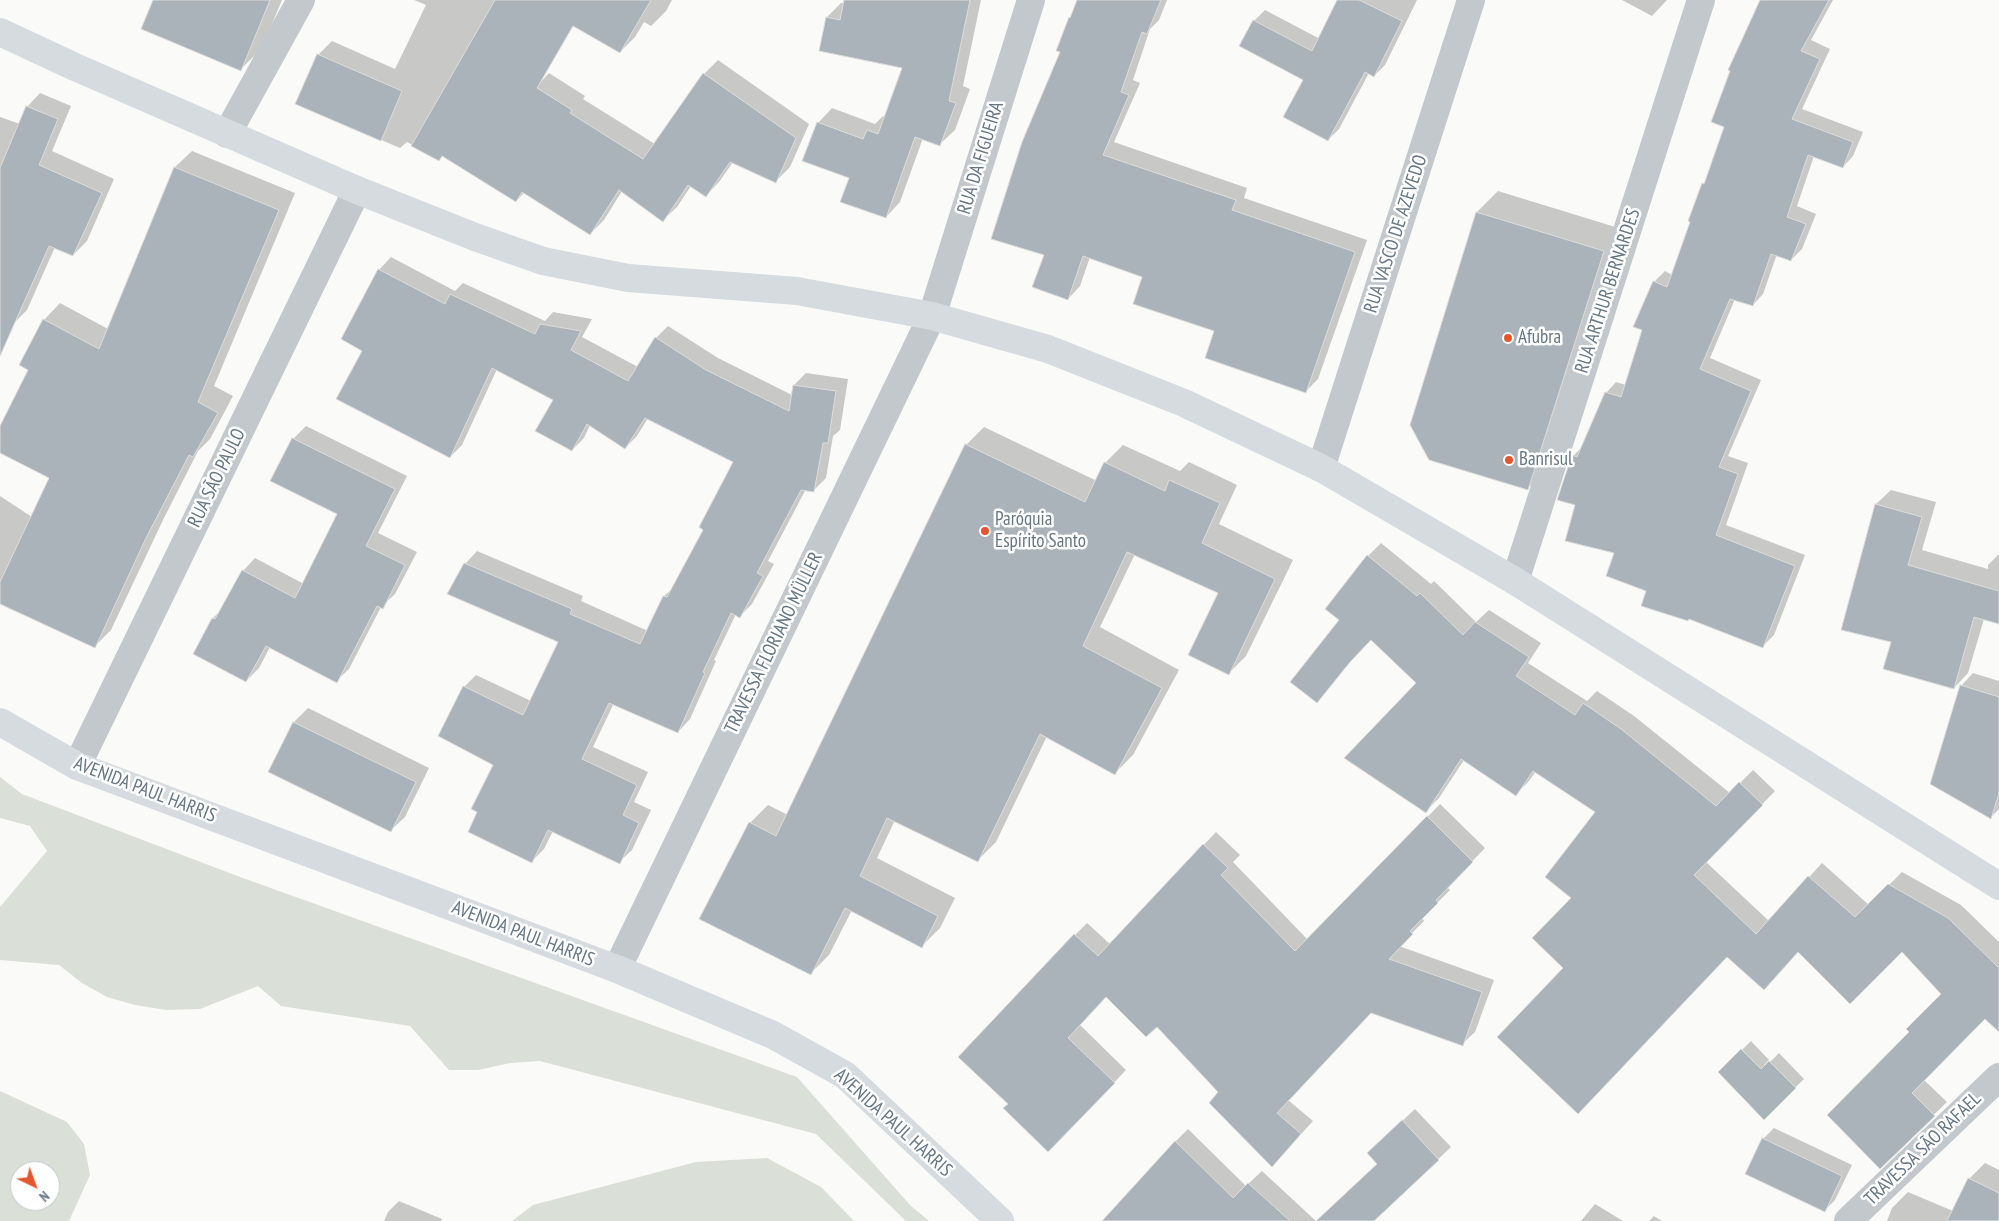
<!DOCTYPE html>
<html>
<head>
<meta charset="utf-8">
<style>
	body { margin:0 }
	#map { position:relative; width:1999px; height:1221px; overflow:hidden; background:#fafaf8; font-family:"PT Sans Narrow",sans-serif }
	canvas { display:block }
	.north { position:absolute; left:10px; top:1161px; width:50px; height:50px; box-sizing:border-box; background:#fff; border:1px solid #c1c8cd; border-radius:50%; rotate:138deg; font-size:14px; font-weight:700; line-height:20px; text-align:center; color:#657683 }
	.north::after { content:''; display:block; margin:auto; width:18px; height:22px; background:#e4572e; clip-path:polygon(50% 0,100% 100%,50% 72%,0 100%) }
</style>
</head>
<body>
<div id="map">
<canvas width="1999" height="1221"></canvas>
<div class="north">N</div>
</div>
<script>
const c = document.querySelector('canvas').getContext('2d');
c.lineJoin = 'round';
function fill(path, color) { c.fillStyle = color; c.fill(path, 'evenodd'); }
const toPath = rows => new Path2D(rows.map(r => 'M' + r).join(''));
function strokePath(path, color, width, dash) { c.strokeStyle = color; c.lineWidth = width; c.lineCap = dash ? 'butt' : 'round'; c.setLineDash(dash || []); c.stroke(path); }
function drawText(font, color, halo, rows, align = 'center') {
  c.font = font + ' "PT Sans Narrow",sans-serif'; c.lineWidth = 5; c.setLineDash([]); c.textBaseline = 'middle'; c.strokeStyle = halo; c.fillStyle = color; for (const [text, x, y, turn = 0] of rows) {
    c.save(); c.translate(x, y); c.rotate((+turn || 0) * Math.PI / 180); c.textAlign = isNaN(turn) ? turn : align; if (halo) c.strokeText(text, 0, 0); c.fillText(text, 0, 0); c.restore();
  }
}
const green = toPath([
	[0,777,22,794,240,877,797,1077,910,1205,929,1221,906,1221,816,1134,540,1061,510,1063,478,1070,449,1070,410,1026,281,1006,258,986,200,1009,166,1010,135,1005,107,997,82,983,59,965,0,960,0,907,47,851,30,826,0,818],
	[0,1091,67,1122,84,1144,90,1175,69,1221,0,1221],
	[20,1171,50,1171,50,1201,20,1201],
	[767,1158,821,1187,854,1221,512,1221,533,1205,696,1162]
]);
const shadow = toPath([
	[155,0,282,0,262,48,241,69],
	[414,0,531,0,536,87,549,73,585,96,583,99,655,144,704,74,718,60,809,124,790,167,776,181,733,162,719,182,706,196,691,186,677,207,663,220,622,191,604,220,590,234,525,192,516,201,443,156,439,160,407,142,400,148,297,104,318,55,332,41,395,69,426,5],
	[581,0,672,0,666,11,651,26,644,22,635,37,620,52],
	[845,0,981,0,963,86,970,89,955,130,940,144,923,138,900,202,886,217,851,178,818,123,832,108,875,124,883,116,885,117,904,67,827,17,841,3,844,3],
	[1079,0,1167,0,1159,20,1150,29,1133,80,1140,83,1114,142,1247,188,1244,198,1367,240,1318,379,1306,391,1215,331,1144,276,1090,257,1080,286,1068,299,1045,254,1062,52,1070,18],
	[1339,0,1417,0,1385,65,1374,76,1369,73,1339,129,1328,140,1305,80,1254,21,1265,10,1320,39],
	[1622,0,1667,0,1652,16],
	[1760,0,1833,0,1811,40,1830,49,1802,109,1863,132,1853,156,1843,167,1814,156,1797,206,1816,214,1802,249,1791,260,1777,254,1763,294,1753,305,1735,299,1710,358,1761,380,1728,456,1748,463,1726,525,1805,555,1774,635,1763,646,1648,590,1576,504,1573,456,1583,446,1606,393,1616,382,1626,385,1643,330,1654,282,1665,271,1672,275,1725,126],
	[40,93,71,106,52,151,114,179,87,241,73,255,55,247,27,310,14,323,0,318,0,117,20,124,27,107],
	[192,151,295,193,214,386,233,396,210,439,198,451,163,520,111,630,94,647,0,603,0,496,32,517,51,477,0,452,0,428,30,369,44,320,60,303,108,329,175,167],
	[1498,191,1625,230,1548,468,1527,489,1412,425,1477,212],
	[391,257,455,291,463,283,545,321,553,312,592,319,582,337,638,367,656,338,668,326,718,358,792,395,794,385,806,373,848,379,840,430,833,436,826,478,813,491,806,489,768,561,774,564,752,604,740,616,736,614,714,660,716,661,690,719,678,732,614,703,593,747,648,772,634,802,651,810,632,850,619,862,553,831,544,849,532,861,479,812,495,765,464,687,476,675,531,701,560,642,465,564,477,551,583,596,581,601,648,631,664,596,673,588,705,529,735,462,648,418,637,436,625,448,590,425,584,438,572,450,554,399,497,369,462,445,450,457,363,350,342,339,379,270],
	[306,426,407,476,378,533,417,552,395,594,381,607,349,669,336,681,270,647,259,668,246,681,213,618,222,609,243,571,255,558,304,584,338,514,293,439],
	[984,427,1097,481,1105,463,1123,445,1180,471,1189,462,1237,485,1219,524,1293,560,1246,656,1228,674,1220,592,1135,554,1100,627,1179,670,1133,755,1115,773,1047,736,996,842,978,860,895,820,877,858,955,898,940,928,922,946,852,910,829,955,811,973,750,823,768,805,788,815,966,445],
	[1891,490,1936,502,1922,550,1988,569,1988,565,1999,554,1999,623,1984,619,1968,673,1954,688,1892,642,1876,504],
	[1381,543,1431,584,1434,581,1476,622,1489,610,1541,643,1528,663,1587,701,1597,691,1634,716,1730,793,1753,770,1775,791,1706,862,1769,921,1822,863,1869,905,1902,872,1961,905,1999,942,1999,1030,1985,1017,1924,1080,1947,1102,1880,1167,1911,1032,1942,994,1902,950,1799,951,1565,968,1573,898,1597,812,1536,771,1529,781,1516,794,1464,760,1439,798,1426,811,1418,683,1371,638,1317,701,1341,619,1368,556],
	[1973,673,1999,681,1999,809,1991,817,1961,686],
	[308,708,429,768,405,817,390,831,294,722],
	[1440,804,1485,848,1447,887,1450,890,1422,918,1424,921,1399,946,1494,980,1475,1032,1462,1044,1371,1012,1288,1100,1313,1121,1272,1166,1220,1092,1157,1025,1107,996,1080,1025,1126,1070,1061,1138,1010,1104,1075,935,1087,923,1110,944,1216,832,1240,855,1233,862,1308,940],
	[1751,1041,1769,1060,1764,1065,1766,1066,1779,1053,1804,1079,1764,1118,1720,1072],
	[1415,1109,1451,1147,1373,1221,1317,1221,1378,1164,1381,1141],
	[1774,1128,1852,1165,1835,1200,1824,1211,1763,1139],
	[1188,1129,1246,1186,1262,1171,1316,1221,1122,1221,1175,1142],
	[1985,1163,1999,1170,1999,1221,1887,1221,1892,1208,1908,1192,1953,1211,1969,1179],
	[399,1201,442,1219,441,1221,384,1221,388,1212],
	[1595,1204,1623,1221,1581,1221],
	[1654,1216,1662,1221,1649,1221]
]);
const building = toPath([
	[153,0,270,0,241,71,141,29,153,0],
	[495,0,651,0,620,53,573,26,537,88,572,110,570,113,643,159,703,73,796,138,776,183,730,162,706,197,688,185,663,222,619,190,590,235,522,192,516,202,442,156,439,161,411,146,495,0],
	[844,0,970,0,949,101,956,103,940,146,915,137,886,218,840,202,849,178,802,161,817,122,863,139,867,130,878,134,902,68,819,51,826,17,840,20,844,0],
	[1077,0,1161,0,1147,34,1142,32,1121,92,1129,95,1103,155,1236,200,1232,210,1355,252,1306,393,1205,358,1214,331,1133,304,1142,277,1083,256,1068,300,1032,287,1044,255,991,239,1022,142,1060,52,1056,51,1069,17,1070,18,1077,0],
	[1337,0,1359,0,1402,21,1374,77,1365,72,1328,141,1283,117,1303,80,1239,46,1253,20,1312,51,1337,0],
	[1760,0,1829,0,1801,51,1820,59,1792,119,1853,142,1843,168,1808,155,1787,217,1806,224,1791,261,1771,254,1753,306,1730,299,1700,369,1751,391,1719,467,1738,474,1716,535,1795,566,1763,648,1689,619,1688,621,1641,606,1646,591,1606,576,1614,553,1565,541,1575,505,1557,500,1572,455,1577,457,1605,392,1621,397,1642,330,1633,327,1653,281,1667,287,1690,222,1688,221,1702,183,1704,184,1724,127,1711,122,1730,71,1728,70,1760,0],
	[317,54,402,91,381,141,295,104,317,54],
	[26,106,58,119,39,165,102,193,73,256,49,246,0,356,0,168,26,106],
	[174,167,279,210,198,402,218,413,193,457,189,455,146,538,95,648,0,604,0,582,49,478,0,453,0,426,28,370,19,365,43,319,99,349,174,167],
	[1476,212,1604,251,1528,490,1429,460,1410,425,1476,212],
	[378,269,445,304,450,294,535,334,540,324,581,331,571,350,628,381,655,337,706,370,789,411,793,385,836,391,828,443,823,443,814,492,801,490,757,573,763,576,740,618,731,613,703,672,705,673,678,733,609,703,582,759,637,785,623,815,639,823,620,864,548,830,532,863,468,832,477,812,471,809,493,765,438,736,463,686,523,715,558,642,447,594,464,563,572,609,570,614,640,644,663,596,667,597,703,530,699,527,733,462,645,418,625,449,587,424,572,451,535,431,553,400,492,368,450,458,336,399,362,351,341,339,378,269],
	[292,438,395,489,366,546,405,565,383,609,377,606,337,683,266,646,246,682,193,654,212,618,215,619,242,570,295,598,337,514,270,481,292,438],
	[965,444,1085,502,1104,462,1165,491,1169,480,1220,503,1202,543,1275,579,1229,675,1188,655,1218,593,1127,552,1083,646,1162,688,1115,775,1040,734,978,862,887,818,860,876,938,916,922,948,845,908,811,975,699,919,749,822,776,836,965,444],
	[1875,504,1922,517,1908,565,1999,591,1999,624,1974,617,1954,689,1883,669,1891,642,1841,630,1875,504],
	[1367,555,1417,596,1420,593,1463,635,1475,622,1529,657,1516,676,1575,715,1583,703,1621,729,1716,806,1739,782,1763,805,1694,875,1756,934,1808,876,1855,917,1888,884,1948,918,1999,968,1999,1032,1985,1019,1912,1093,1935,1116,1880,1169,1827,1115,1909,1032,1906,1029,1941,994,1902,952,1850,1004,1798,952,1764,990,1727,957,1578,1114,1497,1037,1563,968,1532,938,1571,898,1545,877,1595,812,1533,771,1516,796,1461,759,1426,813,1344,758,1416,683,1371,640,1350,662,1317,703,1290,682,1339,620,1325,609,1367,555],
	[1960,685,1999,697,1999,793,1991,819,1930,784,1960,685],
	[293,722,416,782,391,832,268,772,293,722],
	[1427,816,1473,862,1436,900,1438,903,1410,931,1413,934,1389,959,1482,992,1463,1046,1371,1013,1277,1113,1301,1134,1272,1167,1209,1103,1218,1092,1157,1027,1146,1037,1106,997,1068,1038,1115,1083,1048,1152,1003,1108,1008,1104,958,1057,1074,934,1098,956,1203,844,1228,868,1221,875,1295,951,1427,816],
	[1741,1049,1761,1069,1769,1061,1796,1088,1764,1120,1718,1072,1741,1049],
	[1402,1120,1439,1160,1374,1221,1316,1221,1377,1164,1367,1153,1402,1120],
	[1762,1138,1842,1176,1825,1212,1745,1174,1762,1138],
	[1175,1141,1233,1198,1248,1183,1290,1221,1102,1221,1175,1141],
	[1968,1178,1999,1193,1999,1221,1947,1221,1968,1178]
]);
const minor = toPath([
	[227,134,301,0],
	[1321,468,1471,0],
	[1515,581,1701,0],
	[77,766,357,190],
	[617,969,932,316,1031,0],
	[1848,1221,1999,1077]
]);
const secondary = toPath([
	[0,32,75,67,357,190,475,237,543,261,628,278,797,291,932,316,1048,349,1184,403,1321,468,1515,581,1999,886],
	[0,722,77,766,617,969,773,1035,845,1075,1000,1221]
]);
const markers = [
	[1508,338,5,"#e4572e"],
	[1509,460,5,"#e4572e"],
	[985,531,5,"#e4572e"]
];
const streetNames = [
	["RUA DA FIGUEIRA",981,158,-73],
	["RUA VASCO DE AZEVEDO",1396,234,-72],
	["RUA ARTHUR BERNARDES",1608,291,-72],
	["RUA SÃO PAULO",217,478,-64],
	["TRAVESSA FLORIANO MÜLLER",774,643,-64],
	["AVENIDA PAUL HARRIS",145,790,21],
	["AVENIDA PAUL HARRIS",523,934,21],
	["AVENIDA PAUL HARRIS",893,1123,42],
	["TRAVESSA SÃO RAFAEL",1923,1149,-44]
];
const poiNames = [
	["Afubra",1518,338],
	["Banrisul",1519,460],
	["Paróquia",995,520],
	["Espírito Santo",995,542]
];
fill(green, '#dadfd7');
fill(shadow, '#0003');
fill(building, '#aab3b9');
strokePath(building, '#dcdcda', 1);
strokePath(minor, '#c3c8cc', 28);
strokePath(secondary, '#d6dbdf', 28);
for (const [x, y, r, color] of markers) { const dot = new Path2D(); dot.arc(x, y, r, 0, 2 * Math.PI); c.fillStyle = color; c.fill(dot); strokePath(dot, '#fff', 2); }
drawText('19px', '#657683', '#fff', streetNames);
drawText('19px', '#657683', '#fff', poiNames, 'left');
</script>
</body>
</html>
